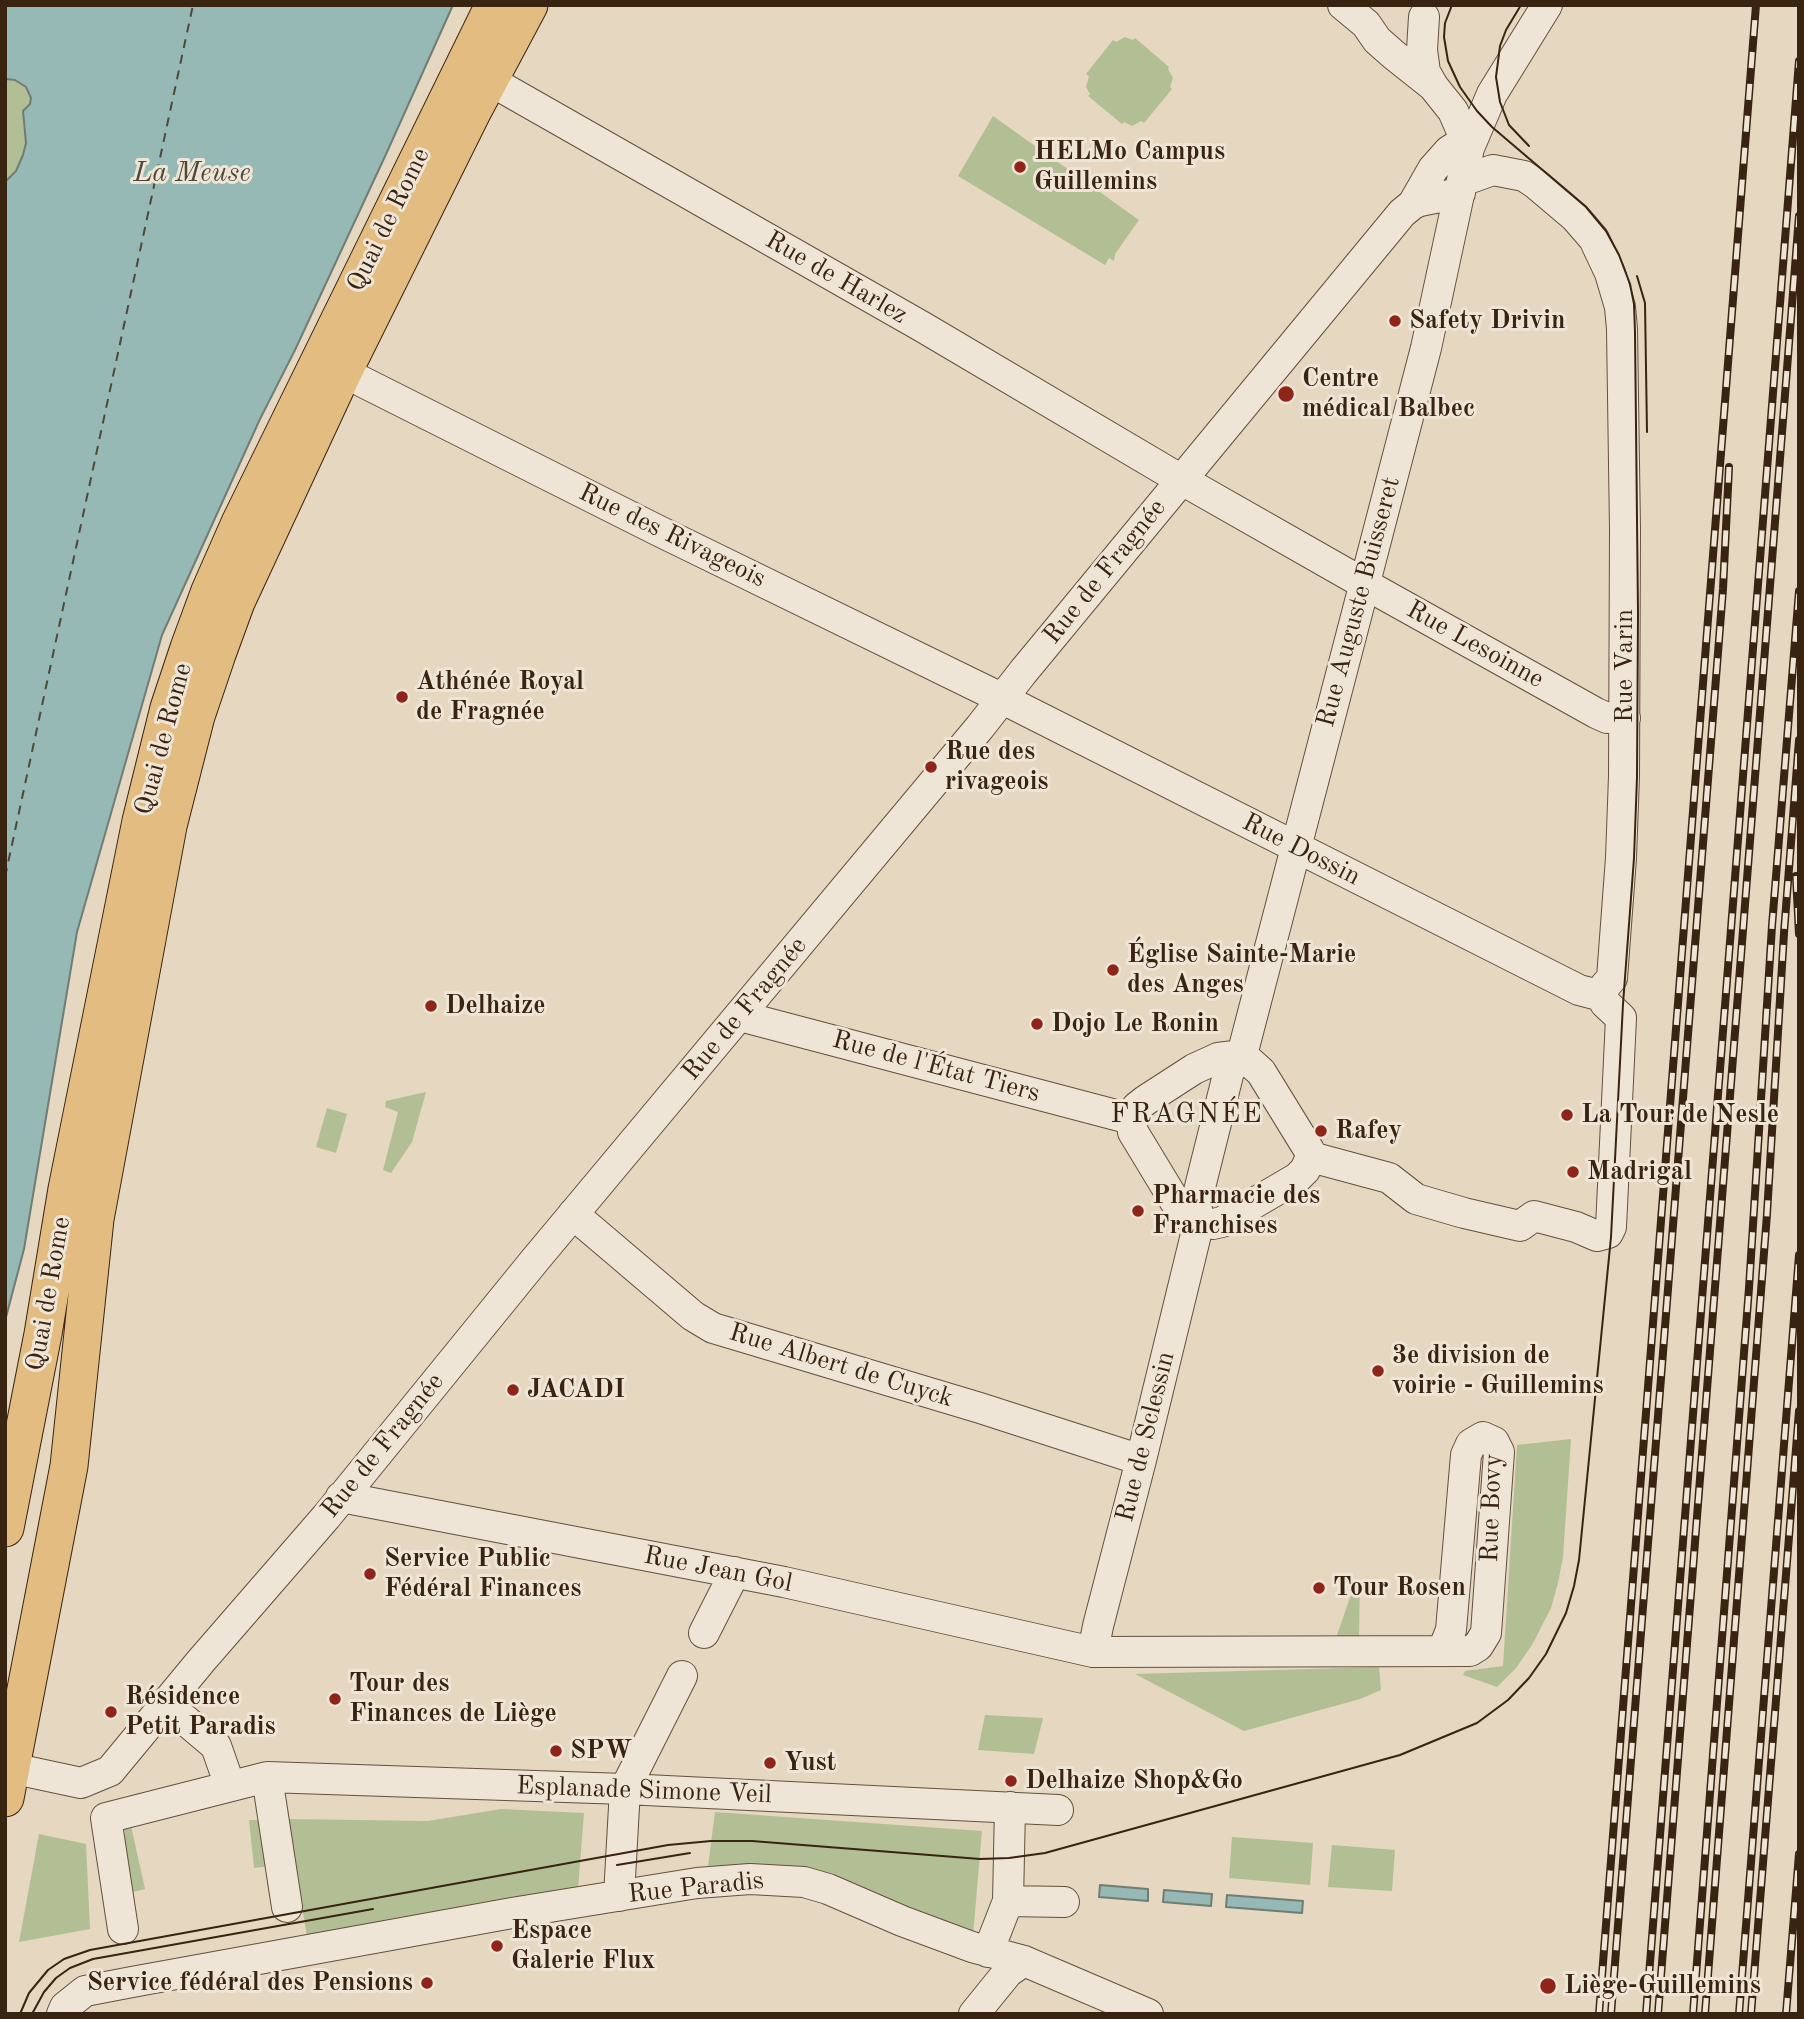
<!DOCTYPE html>
<html>
<head>
<meta charset="utf-8">
<style>
	body { margin:0 }
	#map { position:relative; width:1804px; height:2019px; overflow:hidden; background:#e5d7c0; font-family:"Old Standard TT",serif }
	canvas { display:block }
	.frame { position:absolute; inset:0; border:7px solid #392311; pointer-events:none }
</style>
</head>
<body>
<div id="map">
<canvas width="1804" height="2019"></canvas>
<div class="frame"></div>
</div>
<script>
const c = document.querySelector('canvas').getContext('2d');
c.lineJoin = 'round';
function fill(path, color) { c.fillStyle = color; c.fill(path, 'evenodd'); }
const toPath = rows => new Path2D(rows.map(r => 'M' + r).join(''));
function strokePath(path, color, width, dash) { c.strokeStyle = color; c.lineWidth = width; c.lineCap = dash ? 'butt' : 'round'; c.setLineDash(dash || []); c.stroke(path); }
function drawText(font, color, halo, rows, align = 'center') {
  c.font = font + ' "Old Standard TT",serif'; c.lineWidth = 6; c.setLineDash([]); c.textBaseline = 'middle'; c.strokeStyle = halo; c.fillStyle = color; for (const [text, x, y, turn = 0] of rows) {
    c.save(); c.translate(x, y); c.rotate((+turn || 0) * Math.PI / 180); c.textAlign = isNaN(turn) ? turn : align; if (halo) c.strokeText(text, 0, 0); c.fillText(text, 0, 0); c.restore();
  }
}
const green = toPath([
	[1125,37,1133,40,1135,38,1169,67,1168,69,1173,78,1170,87,1172,89,1144,123,1141,121,1132,126,1124,122,1122,124,1088,96,1090,94,1086,87,1089,76,1086,74,1113,40,1116,42],
	[6,78,15,80,26,87,31,98,30,104,23,112,26,143,23,155,16,171,5,182],
	[993,116,1139,220,1115,254,1114,261,1109,258,1105,265,958,176],
	[426,1092,412,1142,391,1173,383,1170,398,1112,385,1107,386,1101],
	[327,1108,347,1114,336,1153,316,1147],
	[1571,1439,1563,1557,1558,1583,1551,1608,1532,1645,1516,1668,1497,1687,1463,1675,1465,1671,1503,1666,1517,1445],
	[1355,1583,1360,1583,1359,1638,1336,1638],
	[1379,1667,1381,1690,1360,1699,1244,1731,1135,1674],
	[985,1715,1043,1718,1034,1754,978,1750],
	[501,1809,584,1813,577,1902,309,1949,288,1819,428,1821],
	[715,1812,982,1831,972,1947,828,1889,706,1882],
	[249,1820,259,1820,271,1866,254,1868],
	[124,1825,131,1826,145,1889,129,1893],
	[39,1834,86,1844,90,1929,19,1942],
	[1232,1837,1313,1843,1310,1885,1229,1878],
	[1332,1845,1395,1850,1392,1891,1328,1887]
]);
const water = toPath([
	[5,5,453,5,387,152,295,350,260,419,162,635,77,932,24,1249,5,1321,5,182,16,171,23,155,26,143,23,111,30,104,31,98,26,87,15,80,5,79,5,5],
	[1100,1885,1148,1889,1148,1901,1099,1897,1100,1885],
	[1164,1890,1212,1894,1211,1906,1163,1902,1164,1890],
	[1227,1895,1303,1901,1302,1913,1226,1907,1227,1895]
]);
const ferry = toPath([
	[5,877,193,5]
]);
const minor = toPath([
	[1343,5,1366,24,1377,40,1394,55,1433,86],
	[1424,17,1422,50,1425,72,1433,86,1453,111,1469,148],
	[489,80,921,326,1168,472,1363,583,1596,713,1607,718,1625,718],
	[1462,181,1493,170,1524,176,1536,184,1575,217,1594,239,1610,273,1620,307,1622,329,1625,530,1624,776,1621,858,1612,978,1605,986,1602,996],
	[1413,204,1433,169,1449,151,1466,140],
	[343,372,657,530,1003,699,1579,990,1602,996],
	[740,1016,1131,1119],
	[1242,1055,1261,1072,1309,1150,1311,1157,1305,1170,1297,1178,1222,1222,1213,1224,1199,1222,1186,1215,1179,1208,1133,1132,1131,1119,1137,1107,1146,1100,1194,1069,1218,1058,1242,1055],
	[1311,1157,1389,1178,1416,1199,1464,1213,1520,1226,1534,1216,1576,1227,1597,1236,1608,1233,1611,1227,1621,1018,1605,1003,1602,996],
	[573,1214,693,1316,713,1328,980,1408,1141,1460],
	[341,1497,784,1582,1093,1652,1470,1651,1478,1646,1486,1633,1499,1452,1494,1442,1483,1437,1471,1444,1466,1455,1451,1630,1443,1650],
	[704,1633,735,1572],
	[1093,1652,1098,1626,1141,1460,1199,1222,1196,1203,1229,1071,1242,1055,1426,348,1469,148,1492,94,1547,5],
	[166,1704,216,1746,230,1786],
	[11,1768,81,1783,110,1771,201,1661,326,1517,535,1260,980,727,1023,672,1402,213,1413,204,1420,201,1460,193],
	[267,1777,287,1907],
	[1010,1807,1008,1901,1064,1902],
	[619,1896,625,1789,682,1676],
	[123,1929,106,1818,267,1777,625,1789,1058,1810],
	[988,1952,1008,1901],
	[62,2014,65,2007,85,1991,132,1982,512,1913,697,1883,750,1879,804,1882,828,1889,902,1921,972,1947,1024,1961,1148,2014],
	[974,2014,1008,1972,1024,1961]
]);
const major = toPath([
	[5,1528,43,1334,67,1189,141,821,169,708,189,648,210,591,240,523,494,5],
	[5,1798,69,1466,95,1219,168,826,196,716,217,654,236,602,343,372,472,112,529,5]
]);
const tram = toPath([
	[1521,5,1506,30,1500,46,1496,77,1500,102,1509,125,1529,146],
	[1637,276,1645,303,1647,432],
	[617,1865,690,1853],
	[20,2014,29,1993,48,1970,64,1959,90,1950,668,1845,711,1841,752,1841,980,1859,1009,1858,1045,1853,1400,1755,1477,1723,1508,1700,1529,1678,1546,1654,1566,1613,1574,1586,1579,1560,1611,1237,1623,1004,1634,858,1637,777,1638,613,1635,332,1634,304,1630,284,1619,255,1606,231,1586,207,1492,127,1477,111,1460,87,1448,61,1444,37,1445,23,1452,5],
	[32,2014,44,1992,56,1978,70,1968,93,1959,373,1909]
]);
const rail = toPath([
	[1796,876,1799,934],
	[1599,2014,1756,5],
	[1611,2014,1723,589,1729,467],
	[1646,2014,1799,61],
	[1658,2014,1799,216],
	[1693,2014,1749,1288,1772,926,1799,591],
	[1705,2014,1767,1214,1784,933,1799,740],
	[1739,2014,1799,1255],
	[1751,2014,1799,1411],
	[1786,2014,1799,1854]
]);
const markers = [
	[1020,167,7,"#8f2418"],
	[1395,321,7,"#8f2418"],
	[1286,394,9,"#8f2418"],
	[402,697,7,"#8f2418"],
	[931,767,7,"#8f2418"],
	[1113,970,7,"#8f2418"],
	[431,1006,7,"#8f2418"],
	[1037,1024,7,"#8f2418"],
	[1567,1115,7,"#8f2418"],
	[1321,1131,7,"#8f2418"],
	[1573,1172,7,"#8f2418"],
	[1138,1211,7,"#8f2418"],
	[1378,1371,7,"#8f2418"],
	[513,1390,7,"#8f2418"],
	[370,1574,7,"#8f2418"],
	[1319,1588,7,"#8f2418"],
	[335,1699,7,"#8f2418"],
	[111,1712,7,"#8f2418"],
	[556,1751,7,"#8f2418"],
	[770,1763,7,"#8f2418"],
	[1011,1781,7,"#8f2418"],
	[497,1946,7,"#8f2418"],
	[427,1983,7,"#8f2418"],
	[1548,1986,9,"#8f2418"]
];
const poiNames = [
	["HELMo Campus",1034,152],
	["Guillemins",1034,182],
	["Safety Drivin",1409,321],
	["Centre",1302,379],
	["médical Balbec",1302,409],
	["Athénée Royal",416,682],
	["de Fragnée",416,712],
	["Rue des",945,752],
	["rivageois",945,782],
	["Église Sainte-Marie",1127,955],
	["des Anges",1127,985],
	["Delhaize",445,1006],
	["Dojo Le Ronin",1051,1024],
	["La Tour de Nesle",1581,1115],
	["Rafey",1335,1131],
	["Madrigal",1587,1172],
	["Pharmacie des",1152,1196],
	["Franchises",1152,1226],
	["3e division de",1392,1356],
	["voirie - Guillemins",1392,1386],
	["JACADI",527,1390],
	["Service Public",384,1559],
	["Fédéral Finances",384,1589],
	["Tour Rosen",1333,1588],
	["Tour des",349,1684],
	["Finances de Liège",349,1714],
	["Résidence",125,1697],
	["Petit Paradis",125,1727],
	["SPW",570,1751],
	["Yust",784,1763],
	["Delhaize Shop&Go",1025,1781],
	["Espace",511,1931],
	["Galerie Flux",511,1961],
	["Service fédéral des Pensions",413,1983,"right"],
	["Liège-Guillemins",1564,1986]
];
const streetNames = [
	["Quai de Rome",389,220,-64],
	["Rue de Harlez",836,278,30],
	["Rue des Rivageois",672,536,26],
	["Rue de Fragnée",1105,572,-51],
	["Rue Auguste Buisseret",1359,602,-75],
	["Rue Lesoinne",1475,645,29],
	["Rue Varin",1625,666,-90],
	["Quai de Rome",164,739,-75],
	["Rue Dossin",1301,850,27],
	["Rue de Fragnée",745,1009,-50],
	["Rue de l'État Tiers",936,1067,15],
	["Quai de Rome",49,1294,-80],
	["Rue Albert de Cuyck",841,1366,17],
	["Rue de Sclessin",1146,1437,-76],
	["Rue de Fragnée",383,1446,-51],
	["Rue Bovy",1492,1508,-88],
	["Rue Jean Gol",718,1570,11],
	["Esplanade Simone Veil",644,1791,2],
	["Rue Paradis",696,1888,-6]
];
const waterNames = [
	["La Meuse",192,174]
];
const neighbourhoodNames = [
	["FRAGNÉE",1187,1115]
];
fill(green, '#b2bf94');
fill(water, '#96b9b6');
strokePath(water, '#717d74', 2);
strokePath(ferry, '#50483a', 2, [9, 7]);
strokePath(minor, '#64503d', 32);
strokePath(major, '#392311', 39);
strokePath(minor, '#eee5d6', 30);
strokePath(major, '#e2bc80', 37);
strokePath(tram, '#392311', 2);
strokePath(rail, '#392311', 8);
strokePath(rail, '#eee5d6', 5, [16]);
for (const [x, y, r, color] of markers) { const dot = new Path2D(); dot.arc(x, y, r, 0, 2 * Math.PI); c.fillStyle = color; c.fill(dot); strokePath(dot, '#eee5d6', 2.5); }
drawText('bold 26px', '#392311', '#eee5d6', poiNames, 'left');
drawText('26px', '#392311', '#eee5d6', streetNames);
drawText('italic 28px', '#50483a', '#eee5d6', waterNames);
c.letterSpacing = '2px';
drawText('28px', '#392311', '#eee5d6', neighbourhoodNames);
c.letterSpacing = '0px';
</script>
</body>
</html>
